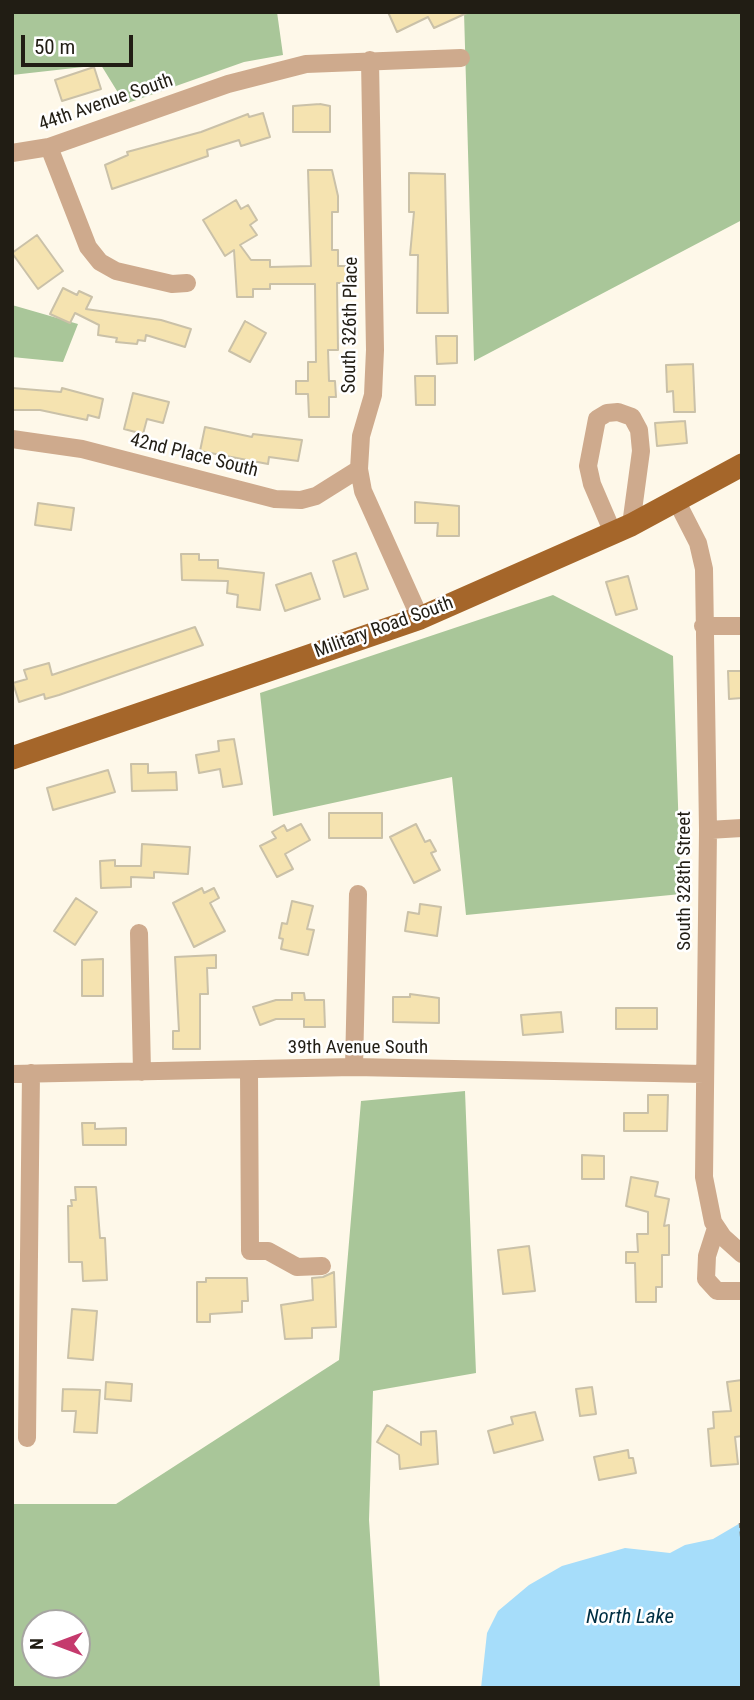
<!DOCTYPE html>
<html>
<head>
<meta charset="utf-8">
<style>
	body { margin:0 }
	#map { position:relative; width:754px; height:1700px; overflow:hidden; background:#fef8e9; font-family:"Roboto Condensed",sans-serif }
	canvas { display:block }
	.frame { position:absolute; inset:0; border:14px solid #211d14; pointer-events:none }
	.north { position:absolute; left:21px; top:1609px; width:70px; height:70px; box-sizing:border-box; background:#fff; border:2px solid #a6a5a1; border-radius:50%; rotate:270deg; font-size:19px; font-weight:700; line-height:28px; text-align:center; color:#211d14 }
	.north::after { content:''; display:block; margin:auto; width:24px; height:32px; background:#c53a6d; clip-path:polygon(50% 0,100% 100%,50% 72%,0 100%) }
	.scale { position:absolute; left:21px; top:35px; width:112px; height:32px; box-sizing:border-box; border:4px solid #211d14; border-top:0; padding-left:9px; font-size:21px; line-height:24px; white-space:nowrap; color:#211d14; -webkit-text-stroke:5px #fff; paint-order:stroke }
</style>
</head>
<body>
<div id="map">
<canvas width="754" height="1700"></canvas>
<div class="frame"></div>
<div class="north">N</div>
<div class="scale">50 m</div>
</div>
<script>
const c = document.querySelector('canvas').getContext('2d');
c.lineJoin = 'round';
function fill(path, color) { c.fillStyle = color; c.fill(path, 'evenodd'); }
const toPath = rows => new Path2D(rows.map(r => 'M' + r).join(''));
function strokePath(path, color, width, dash) { c.strokeStyle = color; c.lineWidth = width; c.lineCap = dash ? 'butt' : 'round'; c.setLineDash(dash || []); c.stroke(path); }
function drawText(font, color, halo, rows, align = 'center') {
  c.font = font + ' "Roboto Condensed",sans-serif'; c.lineWidth = 5; c.setLineDash([]); c.textBaseline = 'middle'; c.strokeStyle = halo; c.fillStyle = color; for (const [text, x, y, turn = 0] of rows) {
    c.save(); c.translate(x, y); c.rotate((+turn || 0) * Math.PI / 180); c.textAlign = isNaN(turn) ? turn : align; if (halo) c.strokeText(text, 0, 0); c.fillText(text, 0, 0); c.restore();
  }
}
const forest = toPath([
	[12,12,277,12,283,55,244,62,125,104,101,65,12,75],
	[464,12,742,12,742,220,474,361],
	[12,305,78,324,63,362,12,357],
	[553,595,673,656,681,894,466,915,452,777,273,816,260,693],
	[465,1091,476,1373,373,1391,369,1520,380,1688,12,1688,12,1504,116,1504,339,1360,361,1101],
	[77,1623,77,1665,35,1665,35,1623]
]);
const water = toPath([
	[742,1522,742,1688,481,1688,487,1633,498,1611,529,1585,562,1566,625,1548,670,1553,685,1545,713,1539]
]);
const building = toPath([
	[388,12,469,12,434,28,428,17,397,32,388,12],
	[94,67,101,89,62,101,55,80,94,67],
	[320,104,330,106,330,132,293,132,293,106,320,104],
	[263,113,270,137,241,146,239,140,207,150,208,156,112,189,105,165,128,155,127,152,201,132,248,114,249,117,263,113],
	[308,170,332,170,338,196,338,212,332,212,332,250,338,250,338,266,350,266,351,283,337,283,338,350,328,350,329,381,335,381,336,397,329,397,329,417,309,417,308,394,296,394,296,381,308,381,308,362,316,362,315,284,270,284,270,289,253,289,253,297,237,297,234,250,225,256,203,220,236,200,241,209,248,205,257,220,250,225,257,235,240,245,251,260,270,260,270,267,311,266,308,170],
	[409,173,445,174,448,313,417,313,418,255,410,255,414,212,409,212,409,173],
	[37,235,63,271,38,289,12,253,37,235],
	[63,288,77,295,79,291,92,297,86,309,161,320,191,329,185,347,146,335,145,341,138,340,137,344,116,342,117,338,98,335,99,325,75,313,70,323,50,314,63,288],
	[245,321,266,333,250,362,229,351,245,321],
	[436,336,457,336,457,363,437,364,436,336],
	[693,364,695,412,674,412,673,391,667,392,666,365,693,364],
	[415,376,435,376,435,405,416,405,415,376],
	[12,388,61,392,62,388,103,399,99,418,88,415,87,420,40,410,12,410,12,388],
	[133,393,169,402,163,423,147,419,143,434,124,429,133,393],
	[685,421,687,443,657,446,655,423,685,421],
	[205,427,252,437,253,434,302,440,298,461,269,457,268,464,200,451,205,427],
	[415,502,459,506,459,536,437,536,438,523,415,523,415,502],
	[38,503,74,508,71,530,35,525,38,503],
	[356,553,368,589,344,597,333,561,356,553],
	[181,554,199,554,199,560,218,560,218,568,264,573,260,610,237,607,238,595,227,593,228,581,182,580,181,554],
	[311,573,320,599,285,611,276,585,311,573],
	[628,576,637,609,616,615,606,582,628,576],
	[195,627,203,645,59,695,45,699,44,694,19,702,13,683,27,679,24,670,49,663,52,675,195,627],
	[728,671,742,671,742,698,729,699,728,671],
	[234,739,242,784,223,787,220,769,199,773,196,755,219,751,218,741,234,739],
	[131,764,148,764,148,773,176,772,177,790,132,791,131,764],
	[108,770,115,792,53,810,47,788,108,770],
	[329,813,382,813,382,838,329,838,329,813],
	[301,824,310,840,285,854,293,869,277,877,260,846,276,838,272,832,284,825,287,831,301,824],
	[416,824,425,842,430,840,436,851,431,853,440,870,414,883,390,837,416,824],
	[142,844,190,847,188,874,154,872,154,878,131,877,131,887,101,888,100,861,115,860,115,866,141,866,142,844],
	[202,888,204,893,214,888,219,898,210,903,225,931,194,947,173,903,202,888],
	[76,898,97,912,75,945,54,931,76,898],
	[292,901,313,906,307,929,314,930,308,955,281,949,283,939,279,938,282,923,287,924,292,901],
	[420,904,441,907,437,936,405,931,408,912,419,914,420,904],
	[216,955,216,968,207,968,208,994,200,994,200,1049,173,1049,173,1031,179,1031,175,957,216,955],
	[103,959,103,996,82,996,82,960,103,959],
	[292,993,304,993,305,1000,324,1000,325,1027,304,1027,304,1019,276,1019,260,1025,253,1007,276,1000,292,1000,292,993],
	[410,994,439,998,439,1023,393,1022,393,997,410,997,410,994],
	[616,1008,657,1008,657,1029,616,1029,616,1008],
	[561,1012,563,1032,523,1035,521,1015,561,1012],
	[648,1095,668,1095,667,1131,624,1131,624,1113,648,1113,648,1095],
	[82,1123,95,1123,95,1129,126,1128,126,1145,83,1145,82,1123],
	[582,1155,604,1156,604,1179,582,1179,582,1155],
	[631,1177,658,1182,655,1196,669,1199,664,1226,669,1225,669,1255,662,1255,662,1287,656,1287,656,1302,636,1302,635,1263,626,1263,626,1252,638,1252,637,1234,648,1234,648,1212,626,1206,631,1177],
	[75,1187,96,1187,100,1238,105,1238,107,1280,83,1281,82,1262,69,1262,68,1206,72,1206,71,1200,76,1200,75,1187],
	[529,1246,535,1291,503,1294,498,1250,529,1246],
	[334,1272,336,1327,312,1328,312,1338,285,1339,281,1305,313,1300,312,1278,323,1277,334,1272],
	[206,1278,247,1278,248,1301,242,1301,242,1312,210,1314,210,1322,197,1322,197,1282,206,1282,206,1278],
	[72,1309,97,1311,93,1360,68,1358,72,1309],
	[742,1380,742,1436,735,1437,738,1464,711,1466,708,1429,714,1428,713,1412,731,1411,727,1382,742,1380],
	[106,1382,132,1384,131,1401,105,1399,106,1382],
	[592,1387,596,1414,580,1416,576,1389,592,1387],
	[63,1389,100,1390,97,1433,74,1432,76,1411,62,1411,63,1389],
	[535,1412,543,1440,494,1453,488,1431,513,1424,511,1417,535,1412],
	[387,1425,421,1445,421,1432,436,1431,438,1464,400,1469,399,1455,377,1442,387,1425],
	[628,1450,629,1458,633,1458,636,1473,599,1480,594,1457,628,1450]
]);
const path = toPath([
	[740,1523,742,1547]
]);
const minor = toPath([
	[370,60,375,350,373,395,361,436,359,469,363,491,420,618],
	[49,147,88,247,100,262,116,271,172,284,187,283],
	[12,153,49,147,228,84,306,64,461,58],
	[12,439,82,449,275,499,301,500,316,496,359,469],
	[677,502,698,543,704,569,708,830,704,1177,713,1222,723,1237,742,1254],
	[613,533,592,484,588,466,597,419,607,413,618,412,632,417,639,430,641,451,631,525],
	[703,626,742,626],
	[708,830,742,828],
	[139,933,142,1072],
	[354,1067,358,894],
	[249,1070,250,1251,268,1251,297,1267,322,1266],
	[12,1074,354,1067,704,1074],
	[716,1228,707,1256,706,1279,717,1291,742,1291],
	[27,1438,31,1073]
]);
const major = toPath([
	[12,758,420,618,631,525,742,465]
]);
const streetNames = [
	["44th Avenue South",106,103,-19],
	["South 326th Place",351,325,-89],
	["42nd Place South",194,456,14],
	["Military Road South",384,628,-20],
	["South 328th Street",685,881,-90],
	["39th Avenue South",358,1048]
];
const waterNames = [
	["North Lake",630,1618]
];
fill(forest, '#a9c699');
fill(water, '#a6ddfa');
fill(building, '#f5e3b0');
strokePath(building, '#cac1a8', 2);
strokePath(path, '#858074', 2.5, [5, 3.5]);
strokePath(minor, '#ceaa8d', 18);
strokePath(major, '#a5662a', 23);
drawText('19px', '#211d14', '#fff', streetNames);
drawText('italic 21px', '#002f43', '#fff', waterNames);
</script>
</body>
</html>
